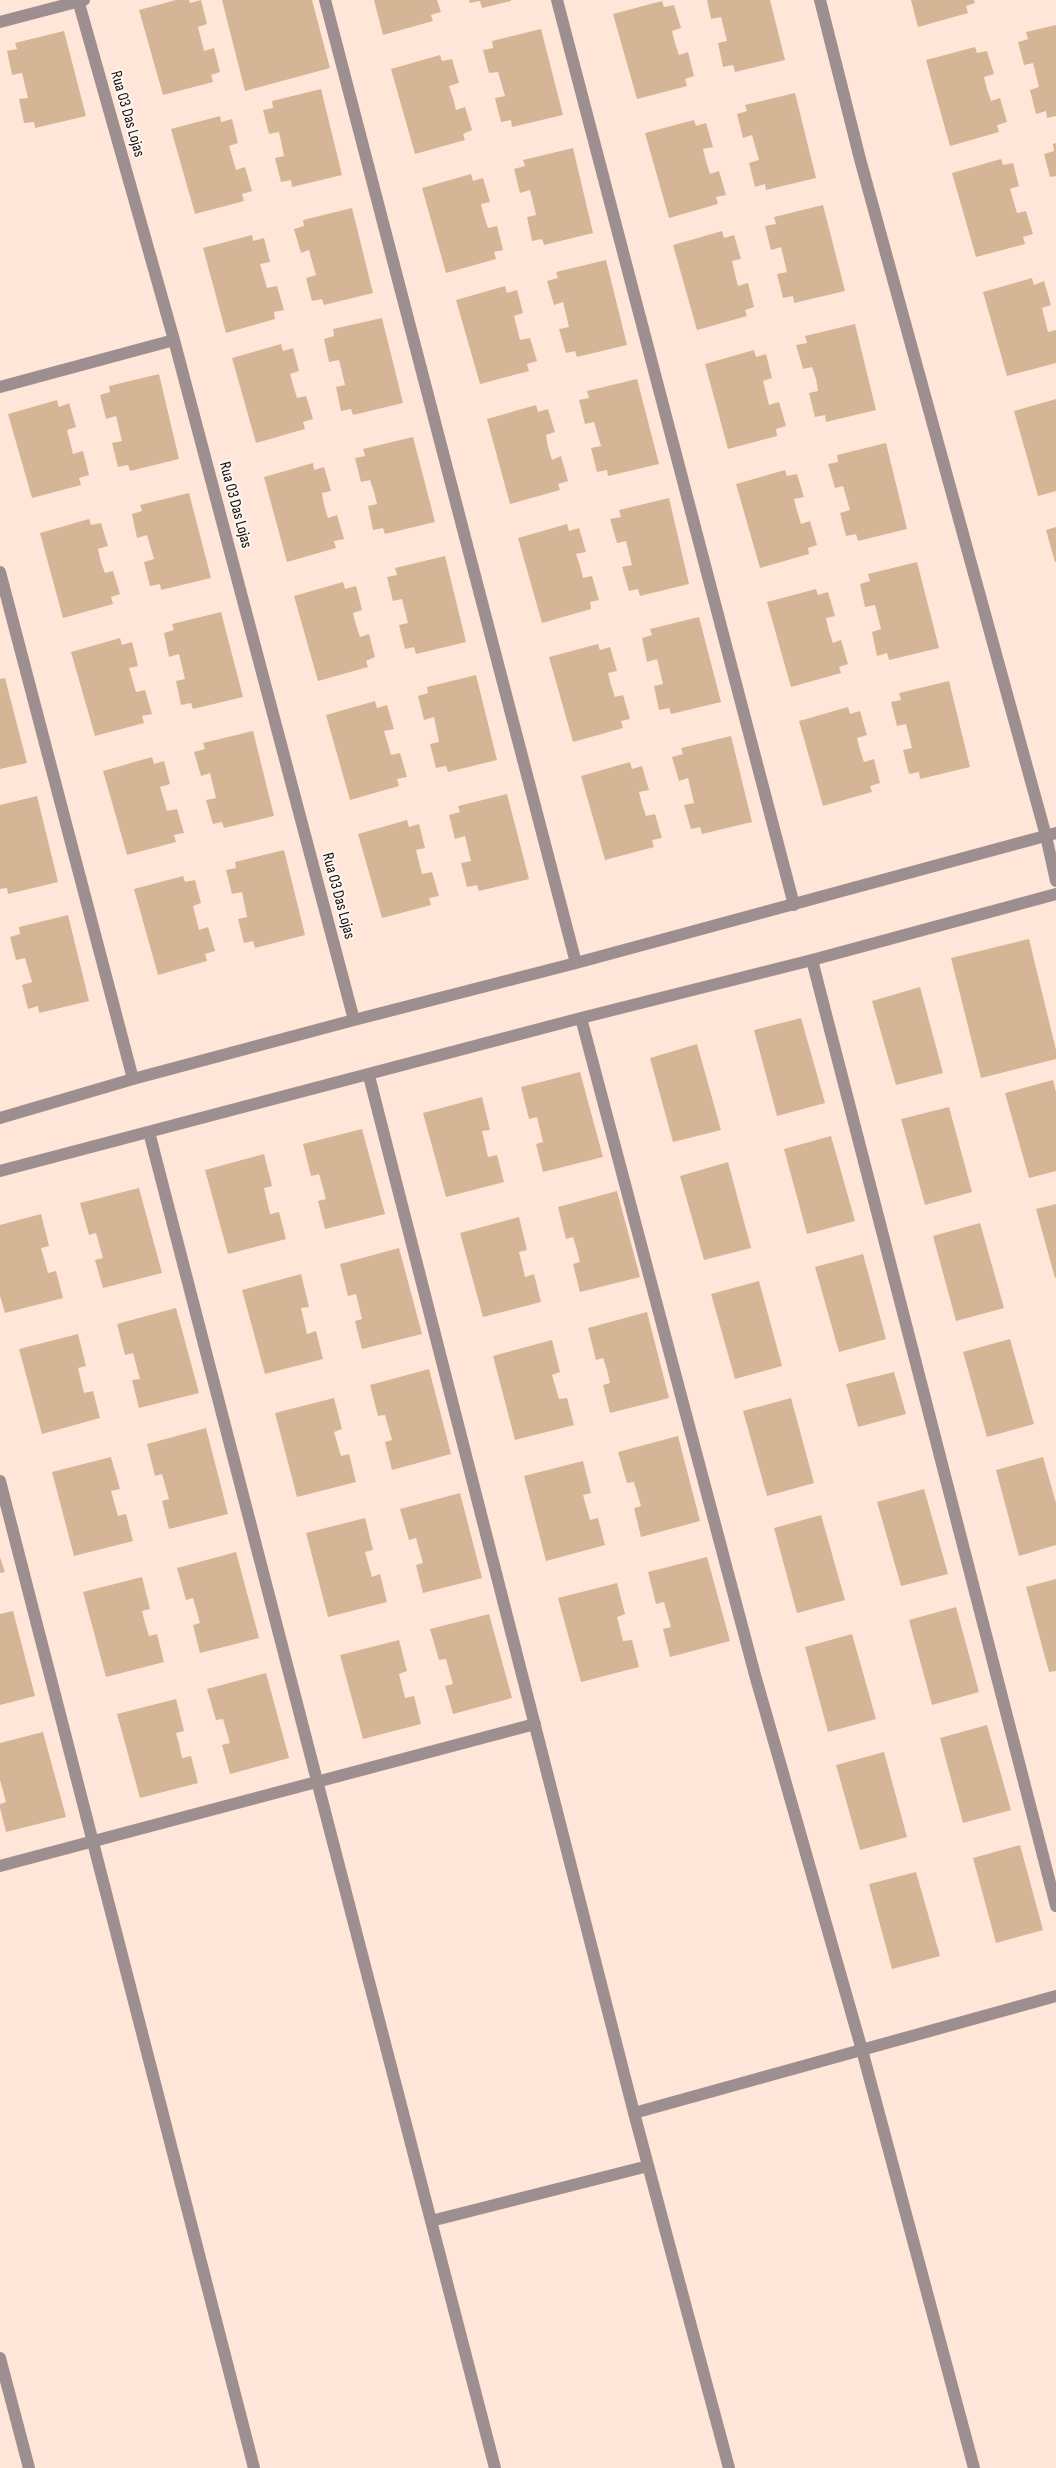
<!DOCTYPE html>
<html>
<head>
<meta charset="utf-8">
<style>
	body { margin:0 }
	canvas { display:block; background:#ffe6d8 }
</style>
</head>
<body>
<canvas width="1056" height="2468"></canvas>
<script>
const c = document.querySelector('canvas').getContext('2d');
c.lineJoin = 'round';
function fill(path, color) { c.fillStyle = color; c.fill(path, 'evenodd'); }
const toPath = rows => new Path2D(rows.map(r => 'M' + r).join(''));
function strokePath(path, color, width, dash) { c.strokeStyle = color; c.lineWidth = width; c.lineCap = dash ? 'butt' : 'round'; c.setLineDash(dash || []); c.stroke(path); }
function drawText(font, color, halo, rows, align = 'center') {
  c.font = font + ' "Sofia Sans Condensed",sans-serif'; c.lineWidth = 4; c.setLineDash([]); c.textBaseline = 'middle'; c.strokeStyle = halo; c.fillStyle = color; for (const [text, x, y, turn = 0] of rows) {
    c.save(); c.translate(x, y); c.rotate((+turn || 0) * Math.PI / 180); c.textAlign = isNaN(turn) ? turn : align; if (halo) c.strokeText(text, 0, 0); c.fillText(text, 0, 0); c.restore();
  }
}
const building = toPath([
	[176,0,189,0,190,3,201,0,207,24,198,27,204,51,214,48,220,72,211,75,213,82,163,95,139,10],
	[222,0,312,0,330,68,245,91],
	[374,0,437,0,441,12,431,15,433,21,383,35],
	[469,0,511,0,511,1,482,8,480,1,470,3],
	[707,0,770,0,785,60,735,72,733,65,723,67,718,43,727,41,721,17,711,19],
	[911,0,974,0,975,3,966,6,968,13,918,27],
	[662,1,664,7,674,5,681,28,672,31,675,43,679,55,688,52,694,76,685,79,687,86,637,99,613,14],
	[1056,25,1056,116,1047,118,1046,111,1036,114,1030,90,1039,87,1033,63,1024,65,1018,42,1028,39,1026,32],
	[541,29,563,115,512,127,511,120,501,122,495,98,505,96,498,72,489,73,483,50,493,48,492,41],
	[64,31,86,116,35,128,34,122,24,123,19,99,28,98,22,73,12,75,7,51,17,49,15,43],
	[975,47,977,53,987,51,994,74,984,77,987,89,991,101,1000,98,1007,122,997,125,999,132,950,146,926,60],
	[440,55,442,61,452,59,459,83,449,86,453,98,456,110,465,107,472,130,463,134,465,140,415,154,391,69],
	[321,89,342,175,292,187,291,180,281,182,275,158,284,156,279,132,269,134,263,110,273,108,272,101],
	[795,93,816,178,766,190,765,184,755,187,749,163,759,160,752,135,743,138,737,114,747,111,745,105],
	[220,116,221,122,232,119,238,143,229,146,236,170,245,167,252,191,242,194,244,201,195,214,171,129],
	[694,120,696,126,706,123,713,147,703,149,706,161,710,174,719,171,726,195,716,197,718,204,669,218,645,133],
	[1056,143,1056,176,1050,177,1044,154,1054,151,1053,144],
	[573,148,593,233,544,245,542,239,532,241,527,217,536,215,533,202,530,190,520,193,514,169,525,166,523,160],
	[1001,159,1003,165,1013,163,1019,186,1010,189,1017,213,1026,211,1033,234,1023,237,1025,244,976,257,952,173],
	[471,174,473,181,483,178,490,202,481,204,484,216,488,228,497,226,503,250,494,252,496,259,446,273,422,188],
	[823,205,845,291,794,303,793,296,783,298,777,274,787,272,781,247,771,250,765,226,776,224,774,217],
	[352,208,373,293,324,305,322,299,312,301,306,278,316,275,309,250,301,253,294,229,304,226,303,220],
	[722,231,724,238,734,235,741,259,732,261,735,274,738,286,748,283,754,307,745,310,747,316,697,330,673,245],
	[252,235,253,241,264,238,270,262,260,264,267,288,277,286,284,310,274,312,275,319,226,333,203,248],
	[606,260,627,345,577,357,575,351,566,353,559,329,569,327,563,302,554,305,547,281,558,278,556,272],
	[1032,278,1034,285,1044,281,1051,305,1042,308,1048,332,1056,330,1056,363,1007,376,983,292],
	[505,286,507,293,517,290,523,313,514,316,520,340,530,338,537,361,527,364,529,371,480,384,456,300],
	[382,318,403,403,353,415,351,409,341,411,336,387,345,385,339,360,329,362,324,339,334,336,333,329],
	[855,324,876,410,826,422,825,415,815,417,809,393,818,391,816,379,812,367,803,369,796,345,807,343,805,336],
	[281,344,283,351,293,348,299,371,290,374,297,398,306,396,313,419,303,422,305,429,256,443,232,358],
	[754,350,756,357,766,354,772,378,763,381,769,405,779,402,786,426,776,429,777,436,728,449,705,364],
	[159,374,179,459,130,471,128,465,118,467,112,443,122,441,116,416,106,419,100,395,110,392,109,386],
	[637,379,659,464,608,476,607,470,597,472,591,448,601,446,594,422,585,424,579,400,589,398,587,391],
	[1056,399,1056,491,1038,496,1014,411],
	[57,400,59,407,69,403,76,427,67,430,73,454,83,451,89,475,79,478,81,485,32,498,8,414],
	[536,405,538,412,548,409,555,432,546,435,548,447,552,460,561,456,568,481,558,484,560,490,510,504,487,419],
	[413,437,435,522,385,534,383,528,373,530,368,506,377,504,374,492,370,480,361,482,355,458,365,456,363,449],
	[886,443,907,529,858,541,856,534,846,536,840,513,850,510,843,486,835,488,828,464,838,462,837,455],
	[313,463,314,470,324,467,331,491,322,493,324,505,328,518,337,515,344,539,334,541,336,548,287,562,264,477],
	[785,470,787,476,797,474,804,497,794,499,797,511,801,524,810,521,817,545,808,548,809,554,760,568,736,484],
	[189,493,211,578,161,590,160,584,150,586,144,562,154,559,147,535,137,538,132,514,142,511,140,505],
	[669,498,689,584,640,596,638,589,629,591,622,567,632,565,626,541,617,543,610,519,621,517,619,510],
	[89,519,91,525,101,523,108,546,98,549,101,562,105,573,113,571,120,594,111,597,113,604,63,618,40,533],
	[567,524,569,531,579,528,586,552,576,554,580,566,583,578,592,576,599,600,590,602,591,609,542,623,518,538],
	[1056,527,1056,562,1055,562,1046,530],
	[445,556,466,642,416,654,414,647,405,649,399,625,408,623,402,599,393,601,387,577,397,575,395,568],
	[917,562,939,648,889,660,887,653,877,656,872,632,881,629,875,605,865,607,860,584,870,581,868,574],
	[343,582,345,589,356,586,362,610,353,613,356,625,360,637,369,634,375,657,366,661,368,667,318,681,294,596],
	[816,589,818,595,828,592,835,616,826,618,829,631,833,643,841,640,848,664,839,667,841,673,791,687,767,602],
	[221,612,243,697,193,709,191,703,181,705,176,681,185,679,179,654,169,657,164,633,174,630,172,624],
	[699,617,721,702,671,714,669,708,659,710,654,686,663,684,657,659,647,662,642,638,652,635,650,629],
	[120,638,122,645,132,642,138,666,129,668,136,692,145,690,152,714,142,716,144,723,95,736,71,652],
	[598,644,600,650,610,647,617,671,608,673,611,685,615,697,623,695,630,719,621,721,623,728,573,742,549,657],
	[476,675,497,760,448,772,446,766,436,768,430,744,439,742,434,717,424,720,418,696,428,693,427,687],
	[5,678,27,763,0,769,0,679],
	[949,681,970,767,920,779,919,772,909,774,903,750,912,748,906,724,897,726,891,702,901,700,899,693],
	[375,701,377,708,387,705,394,729,384,731,391,755,400,753,407,777,397,779,399,786,350,800,326,715],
	[848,707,850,714,860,711,867,735,857,738,860,750,864,762,874,759,880,783,870,786,872,792,823,806,799,721],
	[253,731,274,816,224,828,222,822,213,824,206,800,216,798,210,773,201,776,194,752,205,749,203,743],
	[731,736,752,822,702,834,700,827,691,829,684,805,694,803,688,778,679,781,672,757,683,754,681,748],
	[152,757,154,764,164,761,170,784,160,787,167,811,177,809,184,833,174,835,176,842,127,855,103,771],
	[630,762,632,769,642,766,649,790,639,792,642,804,646,816,655,814,662,838,652,840,654,847,605,860,581,776],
	[507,794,529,879,479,891,477,885,467,887,461,863,471,861,465,836,455,839,449,815,460,812,458,806],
	[37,796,58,882,8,894,7,888,0,889,0,805],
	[407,820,409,827,419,824,425,848,416,850,422,874,432,872,439,896,429,898,431,905,382,918,358,834],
	[284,850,305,935,255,948,253,941,244,943,238,919,247,917,242,892,232,894,226,870,236,868,235,862],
	[183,876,185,882,195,880,201,903,193,906,199,930,208,927,215,951,205,954,207,961,158,975,134,889],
	[68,915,89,1001,39,1013,38,1006,28,1009,22,985,32,982,25,958,16,960,10,937,20,934,19,927],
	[1029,939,1056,1050,1056,1059,981,1078,951,958],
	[920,987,943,1073,896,1085,872,1001],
	[801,1018,825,1103,777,1116,754,1030],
	[697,1044,721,1130,673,1142,650,1058],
	[580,1072,603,1157,543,1172,536,1144,543,1142,537,1117,529,1119,521,1087],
	[1053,1080,1056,1092,1056,1171,1029,1178,1005,1093],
	[482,1097,490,1130,482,1131,488,1157,497,1155,504,1182,446,1197,423,1113],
	[949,1107,972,1192,925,1205,901,1119],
	[362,1129,385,1214,325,1229,318,1201,326,1199,319,1174,311,1176,303,1144],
	[831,1136,855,1221,807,1234,784,1149],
	[264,1154,272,1186,264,1188,270,1214,279,1212,286,1239,228,1254,205,1170],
	[728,1162,751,1248,704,1260,680,1176],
	[139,1188,162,1273,103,1288,95,1260,103,1258,96,1233,89,1235,80,1203],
	[617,1191,640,1277,580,1292,573,1264,580,1262,577,1250,573,1237,566,1239,558,1207],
	[1056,1204,1056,1278,1055,1278,1036,1209],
	[41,1214,49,1246,41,1248,48,1273,56,1271,63,1298,5,1313,0,1296,0,1225],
	[519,1217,527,1250,519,1252,522,1264,525,1277,534,1274,541,1302,483,1317,460,1233],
	[980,1223,1004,1308,956,1321,933,1236],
	[399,1248,422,1334,362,1349,355,1321,362,1319,356,1294,348,1296,340,1264],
	[863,1254,886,1339,839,1352,815,1267],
	[301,1274,309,1307,301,1308,307,1334,316,1331,323,1359,265,1374,242,1290],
	[759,1281,782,1366,735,1379,711,1294],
	[176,1308,199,1393,139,1408,132,1380,140,1379,133,1353,125,1355,117,1324],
	[647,1312,669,1398,610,1413,603,1385,610,1383,607,1370,603,1358,596,1360,588,1328],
	[78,1334,86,1366,78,1368,84,1393,93,1391,100,1418,42,1434,19,1349],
	[1010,1339,1034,1424,987,1437,963,1352],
	[552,1340,560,1372,552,1375,559,1399,567,1398,574,1425,515,1440,493,1356],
	[429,1369,451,1454,392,1470,385,1442,392,1440,385,1415,378,1416,370,1385],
	[894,1372,906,1414,858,1427,846,1384],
	[334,1398,342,1429,334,1432,341,1456,349,1454,356,1482,297,1497,275,1413],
	[791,1398,814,1483,767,1496,743,1411],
	[206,1428,228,1514,169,1529,162,1501,169,1499,162,1474,155,1476,147,1444],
	[678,1436,700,1521,641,1537,634,1508,641,1506,634,1482,627,1483,618,1452],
	[111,1457,120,1489,111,1491,118,1516,126,1514,133,1541,74,1556,52,1472],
	[1043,1457,1056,1503,1056,1545,1019,1556,996,1470],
	[583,1461,591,1493,583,1495,590,1520,598,1518,605,1545,546,1561,524,1476],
	[924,1489,948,1574,901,1586,877,1502],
	[460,1493,482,1578,423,1593,416,1565,423,1563,416,1538,409,1540,400,1509],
	[821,1515,845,1600,797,1613,774,1528],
	[365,1518,373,1550,365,1552,372,1577,380,1574,387,1602,328,1617,306,1533],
	[236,1552,259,1638,200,1653,193,1625,200,1623,193,1598,186,1600,177,1568],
	[0,1557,5,1572,0,1573],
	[707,1557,730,1641,670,1657,663,1629,671,1627,664,1602,656,1604,648,1572],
	[142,1577,150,1609,142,1611,145,1623,149,1636,157,1634,164,1662,106,1677,83,1592],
	[1056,1579,1056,1671,1049,1672,1026,1587],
	[617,1583,625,1614,617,1617,623,1641,632,1640,639,1667,581,1682,558,1598],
	[956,1607,979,1692,932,1705,909,1620],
	[13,1611,35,1696,0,1705,0,1614],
	[489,1614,512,1698,453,1714,445,1686,453,1684,446,1659,439,1660,430,1629],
	[852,1634,876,1719,828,1732,805,1647],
	[399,1640,407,1671,399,1674,405,1698,414,1696,421,1724,363,1739,340,1655],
	[266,1673,289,1758,230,1774,222,1745,230,1743,223,1719,216,1720,207,1689],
	[176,1699,184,1731,176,1733,179,1744,182,1758,191,1756,198,1783,140,1798,117,1714],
	[987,1725,1011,1810,963,1823,940,1738],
	[43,1732,66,1817,6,1832,0,1808,0,1804,6,1802,0,1780,0,1743],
	[884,1752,907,1837,860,1850,836,1765],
	[1020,1845,1043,1930,996,1943,973,1858],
	[916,1872,940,1956,892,1969,869,1884]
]);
const minor = toPath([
	[78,0,174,340,354,1020],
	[325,0,576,963],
	[557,0,794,905],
	[820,0,860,159,1046,836,1056,881],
	[0,22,84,0],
	[0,387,174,340],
	[0,572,133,1079],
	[812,960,1056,1906],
	[581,1018,755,1675,862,2050,974,2468],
	[369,1076,634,2113,729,2468],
	[0,1118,133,1079,354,1020,576,963,1056,833],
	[149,1132,495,2468],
	[0,1171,581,1018,812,960,1056,894],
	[0,1481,254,2468],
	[0,1866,535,1724],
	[634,2113,1056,1996],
	[431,2221,648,2166],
	[0,2358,29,2468]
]);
const streetNames = [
	["Rua 03 Das Lojas",127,114,74],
	["Rua 03 Das Lojas",235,505,75],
	["Rua 03 Das Lojas",338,896,75]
];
fill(building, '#d4b696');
strokePath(minor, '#9d8e90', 12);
drawText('16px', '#160c07', '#fef8f4', streetNames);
</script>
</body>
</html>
